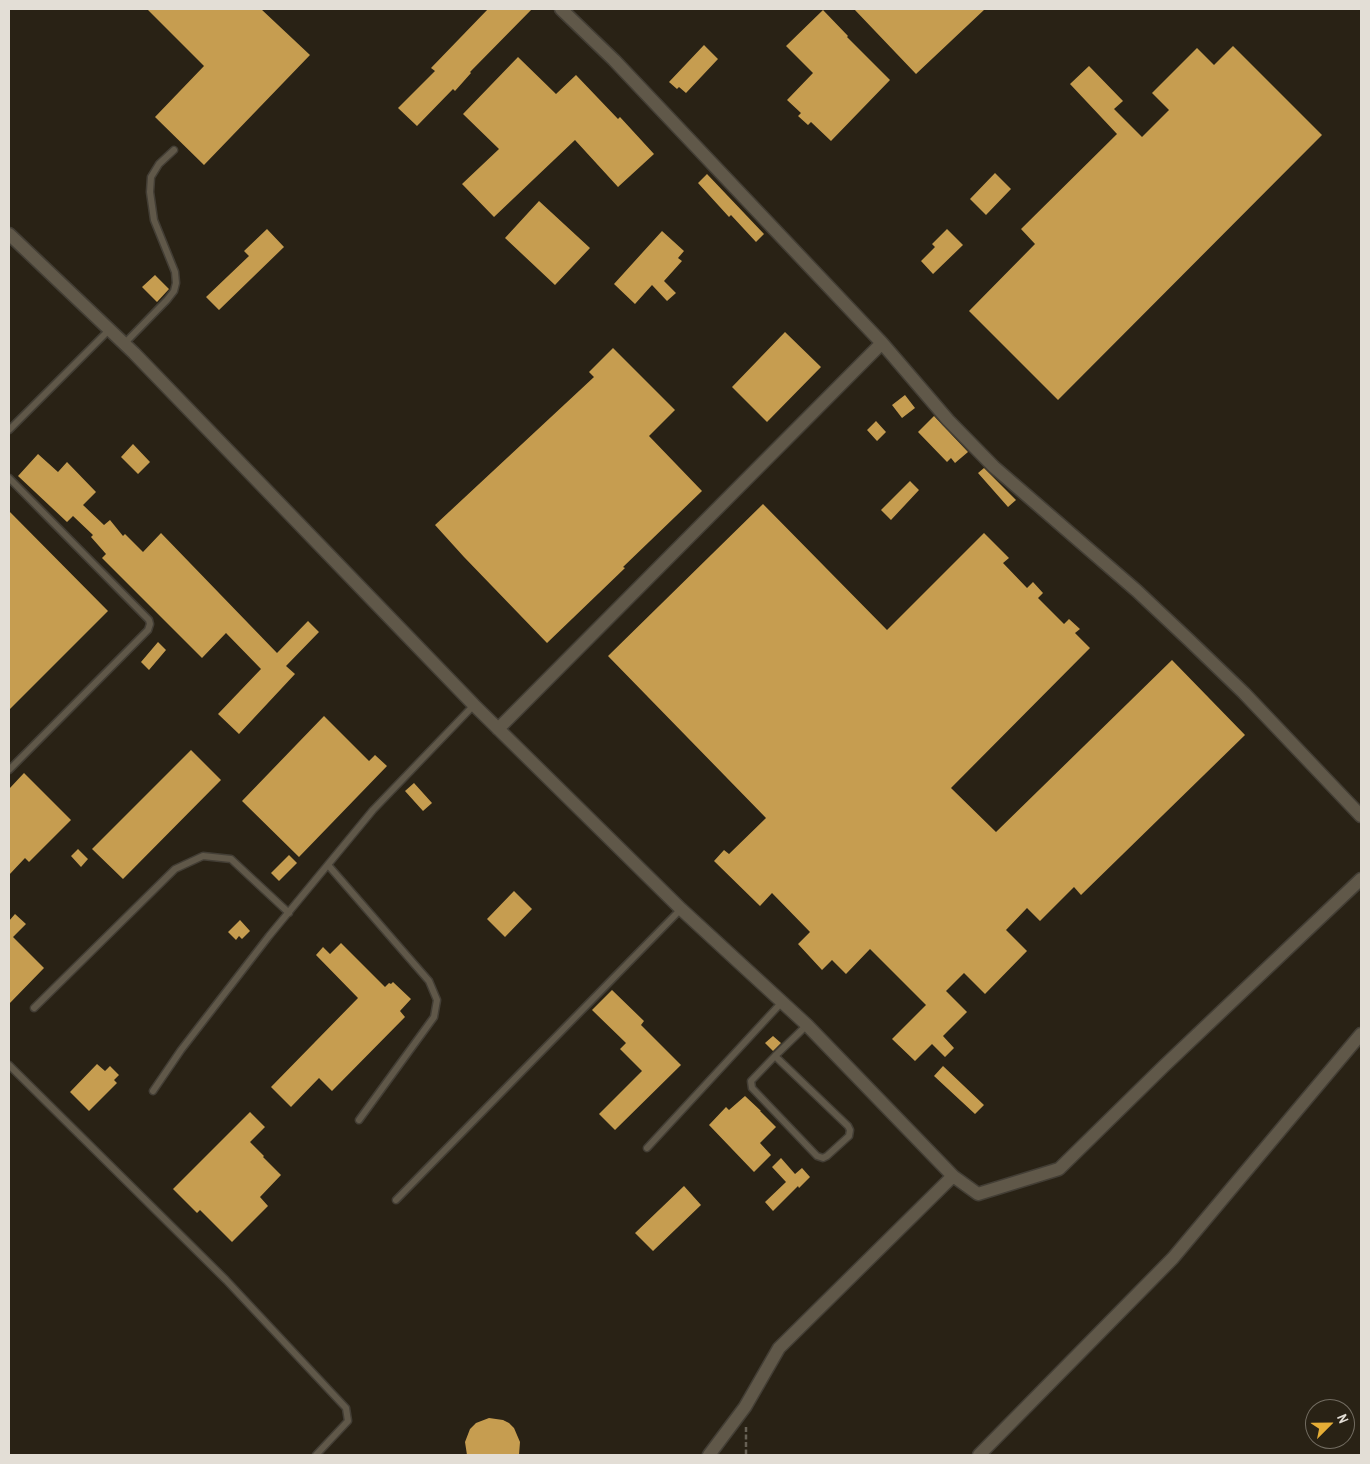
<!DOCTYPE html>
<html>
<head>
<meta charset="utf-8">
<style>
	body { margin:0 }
	#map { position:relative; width:1370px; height:1464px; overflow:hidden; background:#292215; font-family:"Archivo Narrow",sans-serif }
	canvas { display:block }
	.frame { position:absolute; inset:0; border:10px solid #e3ded6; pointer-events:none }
	.north { position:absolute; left:1305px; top:1399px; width:50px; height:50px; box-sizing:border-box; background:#292215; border:1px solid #736d62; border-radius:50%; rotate:67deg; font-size:14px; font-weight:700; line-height:20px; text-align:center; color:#e3ded6 }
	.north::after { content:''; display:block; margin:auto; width:18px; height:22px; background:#e5ad36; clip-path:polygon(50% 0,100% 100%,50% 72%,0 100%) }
</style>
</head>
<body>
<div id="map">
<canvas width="1370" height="1464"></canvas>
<div class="frame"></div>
<div class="north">N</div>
</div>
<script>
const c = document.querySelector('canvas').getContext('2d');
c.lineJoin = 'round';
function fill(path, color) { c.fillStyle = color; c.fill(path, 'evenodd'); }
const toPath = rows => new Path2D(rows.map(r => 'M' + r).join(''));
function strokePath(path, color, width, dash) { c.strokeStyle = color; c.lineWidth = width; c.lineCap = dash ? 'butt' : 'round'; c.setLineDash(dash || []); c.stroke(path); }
const building = toPath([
	[147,9,261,9,310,55,204,165,155,117,204,66],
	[488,9,532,9,470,72,471,73,455,91,453,89,417,126,398,108,435,71,431,68],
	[854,9,985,9,916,74],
	[823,10,848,36,847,37,890,80,831,141,811,122,808,125,798,116,801,113,787,100,813,73,786,46],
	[704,45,718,59,686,93,679,87,677,89,669,82],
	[1233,46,1322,135,1058,400,969,311,1035,244,1021,229,1117,134,1070,84,1089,66,1123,101,1114,109,1142,137,1169,110,1152,93,1197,48,1214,65],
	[518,57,556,94,576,75,618,119,620,117,654,154,618,187,575,140,494,217,462,184,499,149,463,114],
	[995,173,1011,189,986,215,970,199],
	[707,174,764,234,756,242,731,215,729,217,698,183],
	[539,201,590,248,555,285,505,238],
	[267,229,284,247,219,310,206,297,249,256,244,251],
	[947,229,963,245,933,274,921,261,935,247,932,244],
	[662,231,684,251,678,258,682,261,664,281,676,293,667,301,652,285,635,304,614,284],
	[155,275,169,289,157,302,142,287],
	[785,332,821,367,767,422,732,387],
	[613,348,675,410,649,436,702,491,623,567,625,568,547,643,464,557,435,525,594,377,589,372],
	[905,395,915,408,902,418,892,405],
	[934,416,968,452,955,463,951,458,947,462,918,432],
	[876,421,886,432,877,441,867,430],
	[133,444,150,462,138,474,121,457],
	[38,454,58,472,67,462,96,492,83,505,104,525,110,520,123,536,125,534,143,552,161,533,277,653,308,621,319,632,286,666,295,674,239,734,218,714,261,669,226,633,202,658,102,558,106,554,91,537,93,535,73,516,67,522,18,476],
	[984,468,1016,500,1008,507,978,473],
	[910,481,919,490,891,520,881,510],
	[763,504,887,630,984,533,1009,558,1003,563,1027,588,1033,582,1043,593,1038,598,1064,624,1069,619,1080,629,1075,633,1090,648,951,788,996,832,1172,660,1245,735,1081,895,1074,887,1040,921,1027,908,1006,930,1027,951,985,994,964,973,946,991,967,1012,943,1036,954,1048,945,1057,932,1044,915,1061,892,1039,926,1005,870,949,846,974,832,960,822,970,798,944,810,932,772,893,760,906,714,861,724,850,729,854,766,818,608,656],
	[9,511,108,611,9,710],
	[158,642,166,650,149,670,141,662],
	[324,716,369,761,375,755,387,766,299,857,242,801],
	[191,750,221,780,123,879,92,849],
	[24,773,71,820,29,862,25,858,9,875,9,789],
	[414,783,432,803,423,811,405,791],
	[78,849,88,859,81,867,71,856],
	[289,855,297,863,279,881,271,873],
	[514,891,532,909,505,937,487,919],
	[15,914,26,924,13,937,44,968,9,1004,9,921],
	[240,920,250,931,242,939,239,936,236,940,228,932],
	[341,943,385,987,389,983,391,984,393,982,411,999,400,1011,405,1017,332,1091,319,1078,291,1107,271,1087,358,998,316,955,323,947,330,954],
	[612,990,644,1021,641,1025,681,1065,615,1130,599,1114,642,1071,620,1049,626,1043,592,1010],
	[773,1036,781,1043,773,1051,765,1043],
	[97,1064,105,1071,110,1066,119,1075,114,1080,117,1083,89,1111,70,1092],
	[943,1066,984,1105,975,1114,934,1076],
	[745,1096,761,1111,760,1111,776,1127,760,1143,771,1155,754,1172,709,1125,726,1107,729,1110],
	[250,1112,265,1127,250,1142,264,1156,263,1157,281,1175,260,1197,268,1206,232,1242,200,1210,197,1213,173,1189],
	[781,1158,795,1174,802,1168,810,1177,799,1188,798,1186,773,1211,765,1202,786,1182,772,1167],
	[684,1186,701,1205,653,1251,635,1233],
	[489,1418,503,1420,509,1423,514,1428,520,1442,519,1455,467,1455,465,1442,470,1429,476,1423]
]);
const path = toPath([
	[746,1427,746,1455]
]);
const service = toPath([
	[124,344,167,300,174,291,176,283,175,272,154,220,150,192,151,177,159,164,174,150],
	[9,430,109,330],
	[9,478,149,620,150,624,148,630,9,770],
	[328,865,429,981,437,1000,434,1017,359,1120],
	[34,1008,175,869,203,856,231,859,289,913],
	[775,1056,848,1126,850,1130,849,1136,827,1156,823,1158,817,1156,752,1088,751,1081,775,1056,807,1025],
	[9,1065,226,1280,346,1408,348,1421,316,1455],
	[153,1091,181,1050,269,936,373,810,474,705],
	[647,1148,782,1002],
	[396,1200,681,909]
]);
const minor = toPath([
	[561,9,614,60,882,343,948,420,994,467,1137,591,1189,640,1244,693,1361,816],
	[9,234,134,353,474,705,681,909,807,1025,953,1176],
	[498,729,882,343],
	[709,1455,745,1407,779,1348,953,1176,978,1194,1059,1169,1164,1066,1361,879],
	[979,1455,1173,1258,1361,1034]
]);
fill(building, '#c69d50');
strokePath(service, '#433e35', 9);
strokePath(minor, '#433e35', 15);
strokePath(path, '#676155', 2.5, [5, 2.5]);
strokePath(service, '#605849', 6);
strokePath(minor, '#605849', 12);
</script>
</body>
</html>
